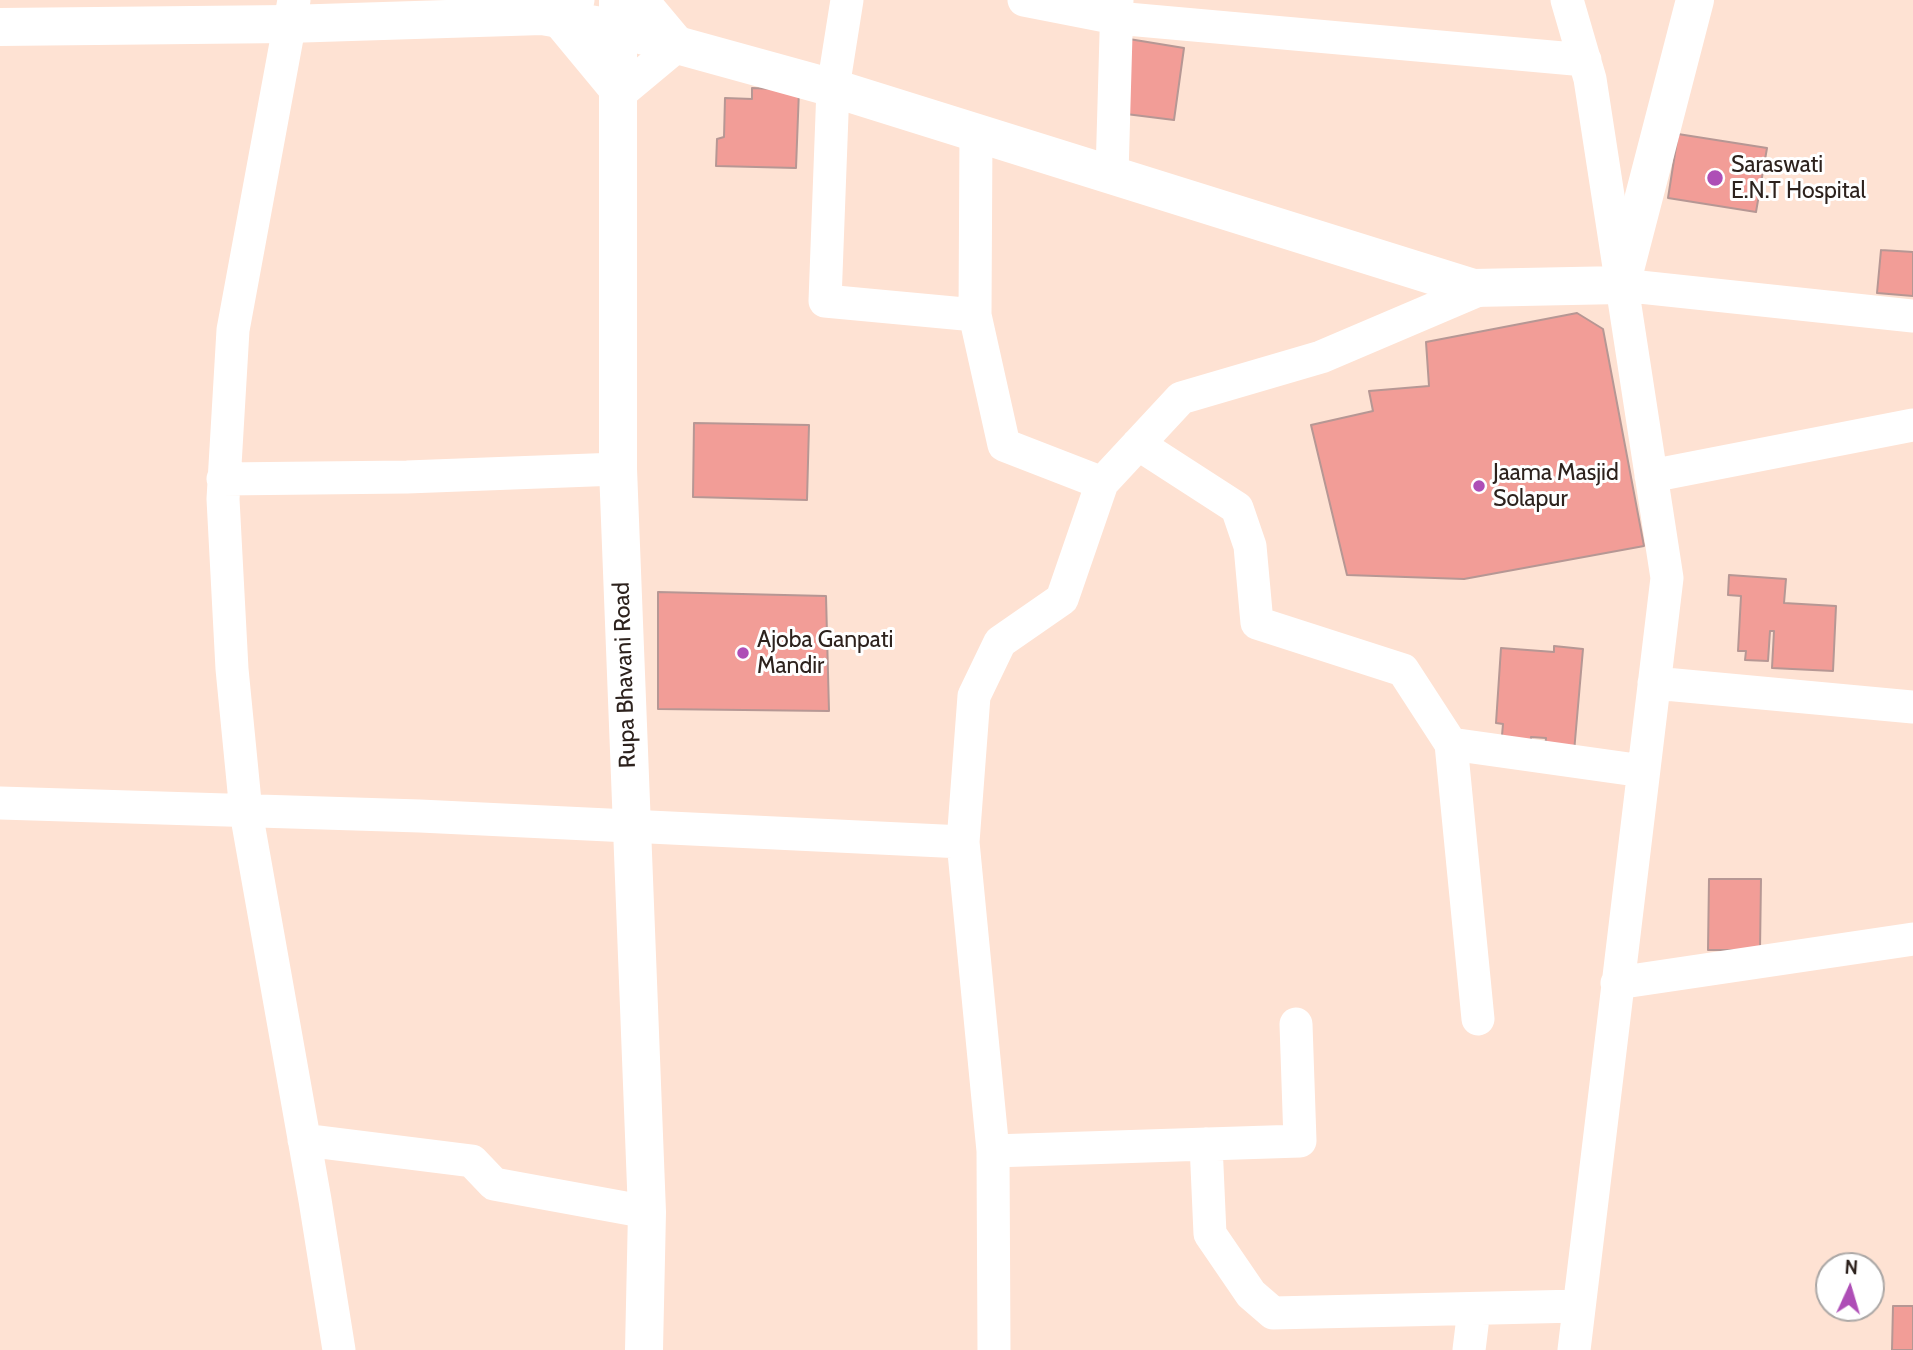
<!DOCTYPE html>
<html>
<head>
<meta charset="utf-8">
<style>
	body { margin:0 }
	#map { position:relative; width:1913px; height:1350px; overflow:hidden; background:#fee2d3; font-family:Cabin,sans-serif }
	canvas { display:block }
	.north { position:absolute; left:1815px; top:1252px; width:70px; height:70px; box-sizing:border-box; background:#fff; border:2px solid #aba7a5; border-radius:50%; rotate:4deg; font-size:19px; font-weight:700; line-height:28px; text-align:center; color:#2d221d }
	.north::after { content:''; display:block; margin:auto; width:24px; height:32px; background:#ae4eb6; clip-path:polygon(50% 0,100% 100%,50% 72%,0 100%) }
</style>
</head>
<body>
<div id="map">
<canvas width="1913" height="1350"></canvas>
<div class="north">N</div>
</div>
<script>
const c = document.querySelector('canvas').getContext('2d');
c.lineJoin = 'round';
function fill(path, color) { c.fillStyle = color; c.fill(path, 'evenodd'); }
const toPath = rows => new Path2D(rows.map(r => 'M' + r).join(''));
function strokePath(path, color, width, dash) { c.strokeStyle = color; c.lineWidth = width; c.lineCap = dash ? 'butt' : 'round'; c.setLineDash(dash || []); c.stroke(path); }
function drawText(font, color, halo, rows, align = 'center') {
  c.font = font + ' Cabin,sans-serif'; c.lineWidth = 6; c.setLineDash([]); c.textBaseline = 'middle'; c.strokeStyle = halo; c.fillStyle = color; for (const [text, x, y, turn = 0] of rows) {
    c.save(); c.translate(x, y); c.rotate((+turn || 0) * Math.PI / 180); c.textAlign = isNaN(turn) ? turn : align; if (halo) c.strokeText(text, 0, 0); c.fillText(text, 0, 0); c.restore();
  }
}
const building = toPath([
	[1129,39,1184,48,1174,120,1118,113,1129,39],
	[752,88,799,90,796,168,716,166,717,139,724,137,725,98,752,99,752,88],
	[1678,134,1767,148,1756,212,1668,198,1678,134],
	[1881,250,1913,252,1913,296,1877,293,1881,250],
	[1577,313,1603,329,1644,546,1464,579,1347,575,1311,425,1373,411,1369,391,1429,386,1426,342,1577,313],
	[694,423,809,425,807,500,693,497,694,423],
	[1729,575,1786,579,1784,603,1836,606,1833,671,1772,668,1774,631,1770,631,1768,661,1745,660,1746,651,1738,651,1741,596,1728,595,1729,575],
	[658,592,826,596,829,711,658,709,658,592],
	[1554,646,1583,649,1574,752,1545,750,1546,738,1531,737,1530,750,1501,747,1503,724,1496,723,1501,648,1554,652,1554,646],
	[1709,879,1761,879,1760,950,1708,950,1709,879],
	[1893,1306,1913,1306,1913,1350,1892,1350,1893,1306]
]);
const street = toPath([
	[294,0,233,330,223,499,232,669,246,812,315,1200,339,1350],
	[578,0,556,18,619,94,679,44,642,0],
	[847,0,833,88,825,301,975,315],
	[1024,0,1116,18,1585,60],
	[1567,0,1590,79,1667,578,1574,1350],
	[976,132,975,315,1004,445,1102,483],
	[1112,174,1117,0],
	[1621,285,1913,316],
	[1138,444,1237,508,1250,546,1257,623,1403,670,1451,744,1643,771],
	[1651,476,1913,425],
	[223,479,407,477,618,469],
	[1654,683,1913,707],
	[1451,744,1478,1019],
	[0,803,420,816,963,842],
	[1617,983,1913,939],
	[1296,1024,1300,1141,993,1151,963,842,974,696,1000,642,1062,599,1102,483,1181,398,1321,357,1483,288],
	[304,1140,472,1161,494,1184,647,1212],
	[1206,1144,1210,1234,1251,1294,1273,1313,1579,1306],
	[993,1151,994,1350],
	[1469,1350,1474,1309]
]);
const secondary = toPath([
	[618,0,618,469,647,1212,644,1350],
	[0,27,288,24,542,16,619,29,833,88,1473,288,1621,285,1695,0]
]);
const markers = [
	[1715,178,9,"#ae4eb6"],
	[1479,486,7,"#ae4eb6"],
	[743,653,7,"#ae4eb6"]
];
const poiNames = [
	["Saraswati",1731,165],
	["E.N.T Hospital",1731,191],
	["Jaama Masjid",1493,473],
	["Solapur",1493,499],
	["Ajoba Ganpati",757,640],
	["Mandir",757,666]
];
const streetNames = [
	["Rupa Bhavani Road",625,675,-92]
];
fill(building, '#f29d97');
strokePath(building, '#b69794', 2);
strokePath(street, '#fff', 33);
strokePath(secondary, '#fff', 38);
for (const [x, y, r, color] of markers) { const dot = new Path2D(); dot.arc(x, y, r, 0, 2 * Math.PI); c.fillStyle = color; c.fill(dot); strokePath(dot, '#fff', 2.5); }
drawText('23px', '#2d221d', '#fff', poiNames, 'left');
drawText('23px', '#2d221d', '#fff', streetNames);
</script>
</body>
</html>
